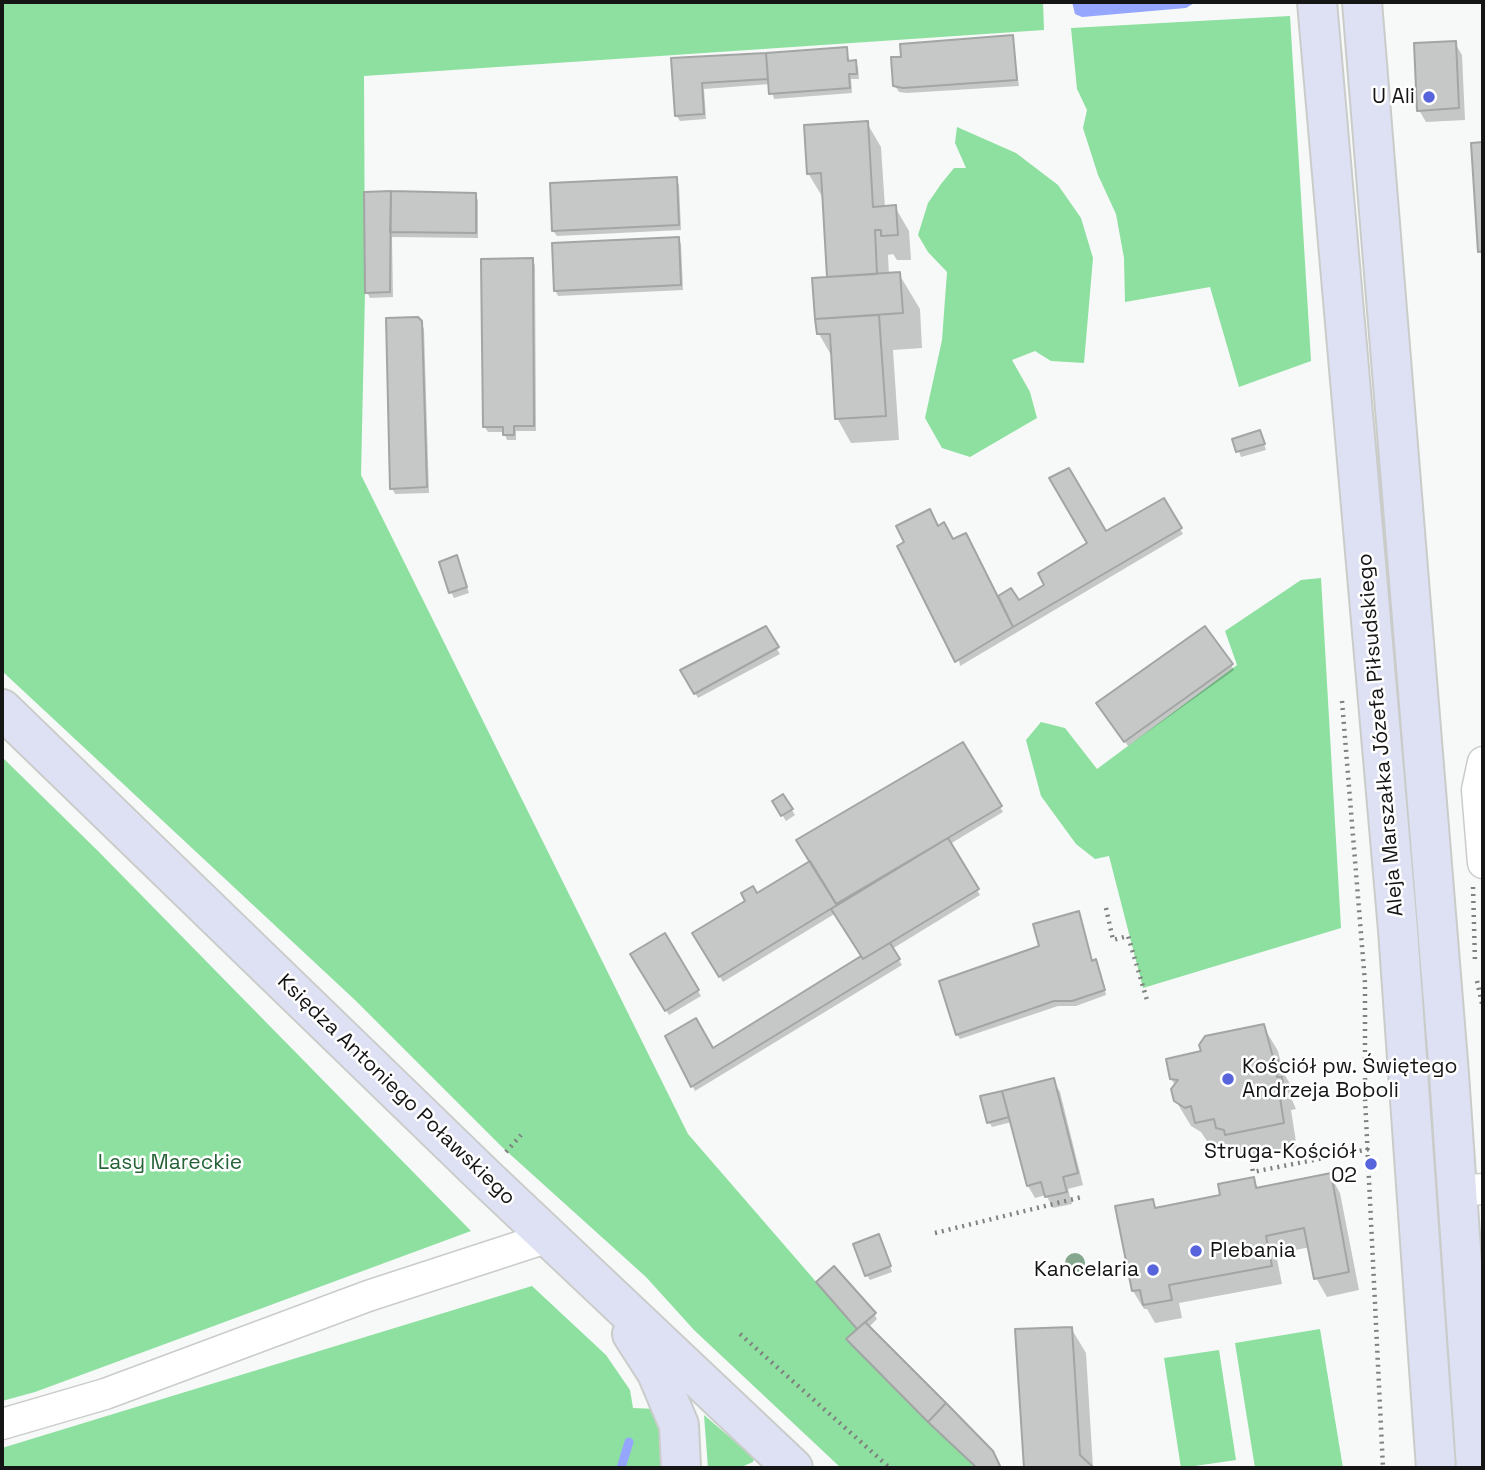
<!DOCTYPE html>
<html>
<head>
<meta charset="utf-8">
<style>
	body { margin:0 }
	#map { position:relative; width:1485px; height:1470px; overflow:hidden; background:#f6f9f7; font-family:"Space Grotesk",sans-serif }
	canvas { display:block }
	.frame { position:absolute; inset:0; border:4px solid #141514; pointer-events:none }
</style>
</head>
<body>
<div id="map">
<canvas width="1485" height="1470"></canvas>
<div class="frame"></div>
</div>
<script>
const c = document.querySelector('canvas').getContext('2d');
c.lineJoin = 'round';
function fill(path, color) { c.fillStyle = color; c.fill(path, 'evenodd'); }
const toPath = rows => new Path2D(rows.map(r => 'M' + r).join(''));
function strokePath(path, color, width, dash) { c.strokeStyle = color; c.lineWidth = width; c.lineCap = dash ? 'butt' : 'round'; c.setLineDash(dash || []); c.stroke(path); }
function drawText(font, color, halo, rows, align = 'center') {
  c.font = font + ' "Space Grotesk",sans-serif'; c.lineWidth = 5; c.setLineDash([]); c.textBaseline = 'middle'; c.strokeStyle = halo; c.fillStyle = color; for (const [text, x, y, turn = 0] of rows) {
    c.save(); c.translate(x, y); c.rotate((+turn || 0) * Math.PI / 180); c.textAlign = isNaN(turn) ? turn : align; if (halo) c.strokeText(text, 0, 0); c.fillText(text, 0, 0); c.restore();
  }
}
const green = toPath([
	[2,2,1043,2,1044,30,364,76,365,293,361,475,688,1134,857,1329,846,1339,977,1468,841,1468,694,1330,646,1277,502,1147,355,1000,2,671],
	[1290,16,1311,361,1239,387,1210,287,1125,302,1124,258,1116,214,1098,175,1083,128,1087,110,1077,89,1071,28],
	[957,127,1016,153,1058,185,1081,218,1093,258,1084,363,1051,361,1035,351,1012,360,1030,392,1037,418,970,457,942,448,925,418,942,340,947,272,928,252,918,235,928,203,941,184,954,168,966,168,955,143],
	[1321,578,1341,928,1143,988,1109,856,1095,859,1076,844,1041,796,1026,740,1041,722,1065,728,1097,769,1237,665,1225,631,1301,580],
	[2,757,98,851,471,1231,35,1392,2,1401],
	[532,1286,606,1355,630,1390,633,1408,657,1409,668,1468,2,1468,2,1448],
	[1320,1329,1343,1468,1255,1468,1235,1343],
	[1219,1350,1236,1460,1181,1468,1164,1358],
	[704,1415,754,1458,753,1462,739,1468,708,1468]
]);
const water = toPath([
	[1072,2,1196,2,1186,8,1082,17,1075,14]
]);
const shadow = toPath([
	[1012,37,1019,86,907,93,899,92,895,86],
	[1455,43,1462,55,1465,120,1426,122,1419,110],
	[846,49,850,62,855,62,858,67,859,79,851,79,852,93,774,99,770,84,704,89,706,119,680,121,676,115,673,60],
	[867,123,881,147,885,208,895,207,909,231,911,260,897,260,893,254,888,255,889,275,899,274,920,309,922,348,893,350,899,440,851,443,837,418,834,360,819,334,817,319,830,278,823,198,808,173],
	[1473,144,1483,144,1483,257,1479,251],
	[676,179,679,185,681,230,557,236,553,231],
	[366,194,475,194,478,200,478,238,392,237,393,297,370,298,367,292],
	[678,239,681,244,683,290,558,296,555,290],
	[532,260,535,265,536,431,516,431,516,440,507,440,504,432,488,432,484,426],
	[421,322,424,329,429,493,395,494,392,488],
	[1262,437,1266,450,1241,457,1235,440],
	[1163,500,1183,534,960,666,937,528,953,542,998,598,1011,591,1018,603,1047,586,1105,534],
	[459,562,469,593,454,598,451,592],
	[765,629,780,654,698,698,682,671],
	[1231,665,1234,670,1128,746,1102,709],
	[962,744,1003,812,950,844,980,895,892,949,902,965,695,1091,668,1036,712,1050,863,957,836,913,723,982,694,933,812,862],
	[783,796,795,815,786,821,774,802],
	[1078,913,1092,962,1099,967,1106,995,1076,1006,1058,1006,960,1039,957,1034],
	[665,935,701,996,669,1015,632,955],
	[1263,1026,1278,1051,1283,1072,1292,1087,1293,1092,1289,1093,1296,1109,1291,1110,1297,1148,1241,1159,1227,1144,1211,1147,1201,1132,1191,1126,1176,1101,1176,1086,1171,1079,1203,1053],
	[1053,1080,1060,1092,1083,1185,1068,1189,1072,1204,1053,1208,1046,1195,1035,1198,1028,1186,1012,1122,992,1127,989,1122],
	[1330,1175,1340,1193,1359,1290,1327,1297,1316,1278,1310,1247,1276,1254,1282,1284,1179,1303,1182,1318,1155,1323,1147,1309,1144,1309,1133,1291,1152,1201,1157,1209,1222,1196,1253,1179,1259,1189],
	[881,1242,892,1272,870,1280,867,1275],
	[822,1288,874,1314,877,1319,868,1328,996,1458,1000,1468,977,1468,851,1345,848,1339,859,1330],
	[1071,1328,1086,1353,1093,1468,1025,1468,1017,1331]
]);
const stream = toPath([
	[621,1468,629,1442]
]);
const building = toPath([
	[1013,35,1017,80,903,88,893,86,891,57,901,57,900,44,1013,35],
	[1456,41,1459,108,1417,111,1414,43,1456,41],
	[847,47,848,61,856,60,857,74,849,74,850,88,769,94,766,53,847,47],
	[766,53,768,79,702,83,704,114,675,116,671,58,766,53],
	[868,121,873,207,896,205,898,235,881,236,881,230,875,230,877,274,827,277,821,173,807,174,804,125,868,121],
	[1483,142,1483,251,1478,252,1471,143,1483,142],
	[677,177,679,225,552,231,550,183,677,177],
	[391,191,476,193,476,233,390,232,391,191],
	[391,191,390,292,365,293,364,192,391,191],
	[679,237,681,285,554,291,552,243,679,237],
	[533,258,534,426,514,426,514,435,503,435,503,427,483,427,481,259,533,258],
	[900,272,903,313,815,319,812,278,900,272],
	[879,315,886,416,835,419,830,334,817,334,815,319,879,315],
	[418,317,422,321,427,487,390,489,386,318,418,317],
	[1260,430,1265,444,1236,452,1232,439,1260,430],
	[1069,468,1106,531,1164,498,1182,528,1013,627,998,596,1011,588,1019,600,1044,585,1038,573,1087,543,1049,478,1069,468],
	[930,509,938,526,944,522,953,539,966,533,1013,627,955,662,897,546,904,542,896,526,930,509],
	[457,555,467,587,449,593,439,562,457,555],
	[766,626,779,647,694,694,680,670,766,626],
	[1205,626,1233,664,1124,742,1096,703,1205,626],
	[963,742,1002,806,836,904,796,840,963,742],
	[783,794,793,809,781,816,772,801,783,794],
	[948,838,979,889,863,959,831,909,948,838],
	[810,861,837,905,719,977,692,933,745,901,741,893,753,886,757,893,810,861],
	[1079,911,1092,961,1096,959,1105,990,1072,1001,1054,1001,956,1035,939,981,1039,946,1033,924,1079,911],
	[665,933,699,990,665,1011,630,954,665,933],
	[890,943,900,959,691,1087,665,1036,696,1018,713,1048,861,956,863,959,890,943],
	[1264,1024,1274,1061,1278,1060,1280,1068,1275,1069,1277,1077,1282,1077,1283,1084,1278,1085,1284,1123,1225,1135,1224,1130,1216,1128,1214,1119,1195,1123,1191,1106,1185,1108,1174,1101,1171,1089,1178,1080,1170,1079,1166,1059,1201,1051,1199,1045,1205,1036,1264,1024],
	[1054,1078,1078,1173,1063,1177,1067,1192,1045,1197,1041,1182,1027,1186,1002,1091,1054,1078],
	[1002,1091,1009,1117,987,1123,980,1096,1002,1091],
	[1331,1173,1349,1272,1314,1279,1304,1228,1266,1236,1272,1266,1169,1285,1172,1300,1143,1305,1140,1290,1132,1291,1115,1206,1153,1199,1155,1208,1220,1195,1218,1184,1254,1177,1256,1188,1331,1173],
	[879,1234,891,1266,865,1276,853,1244,879,1234],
	[834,1266,876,1313,857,1329,816,1282,834,1266],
	[865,1322,946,1403,928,1422,846,1339,865,1322],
	[1072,1327,1080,1455,1094,1468,1024,1468,1015,1329,1072,1327],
	[946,1403,993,1451,1001,1468,977,1468,928,1422,946,1403]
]);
const path = toPath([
	[1342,701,1365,983,1365,1098,1383,1468],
	[1473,887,1475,962],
	[1106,908,1113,940,1128,936,1147,1000],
	[1477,981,1483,1008],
	[1276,1073,1304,1068],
	[506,1152,521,1135],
	[1251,1162,1253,1172,1369,1149],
	[935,1233,1082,1197],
	[740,1334,890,1468]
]);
const minor = toPath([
	[1483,762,1477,790,1483,863],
	[1459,1191,1483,1189],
	[2,1424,105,1394,368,1296,549,1237]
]);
const secondary = toPath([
	[1317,2,1398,930,1436,1468],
	[1362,2,1449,1074,1476,1468],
	[2,709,484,1176,793,1468],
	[632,1334,657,1373,679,1425,681,1468]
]);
const trees = [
	[1075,1263]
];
const markers = [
	[1429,97,7,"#5864db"],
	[1228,1079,7,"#5864db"],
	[1371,1164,7,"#5864db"],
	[1196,1251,7,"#5864db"],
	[1153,1270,7,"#5864db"]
];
const poiNames = [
	["U Ali",1415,97],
	["Kościół pw. Świętego",1242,1067,"left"],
	["Andrzeja Boboli",1242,1091,"left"],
	["Struga-Kościół",1357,1152],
	["02",1357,1176],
	["Plebania",1210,1251,"left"],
	["Kancelaria",1139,1270]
];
const streetNames = [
	["Aleja Marszałka Józefa Piłsudskiego",1381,735,-95],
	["Księdza Antoniego Poławskiego",396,1090,44]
];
const parkNames = [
	["Lasy Mareckie",170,1163]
];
fill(green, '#8de0a0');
fill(water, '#95a6ff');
fill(shadow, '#0003');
strokePath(stream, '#95a6ff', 9);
fill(building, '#c5c8c6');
strokePath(building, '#a2a5a3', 2);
strokePath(minor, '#caccca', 33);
strokePath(secondary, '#caccca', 42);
strokePath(path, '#7f817f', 4.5, [2, 5]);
strokePath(minor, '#fff', 30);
strokePath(secondary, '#dde1f3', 38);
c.fillStyle = '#84a78e';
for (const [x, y] of trees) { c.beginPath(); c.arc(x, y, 10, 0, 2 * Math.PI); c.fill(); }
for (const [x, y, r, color] of markers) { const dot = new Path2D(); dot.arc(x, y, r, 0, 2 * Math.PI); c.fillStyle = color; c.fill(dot); strokePath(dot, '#fff', 2.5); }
drawText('21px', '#141514', '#fff', poiNames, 'right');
drawText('21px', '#141514', '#fff', streetNames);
drawText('21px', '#266438', '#fff', parkNames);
</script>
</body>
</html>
